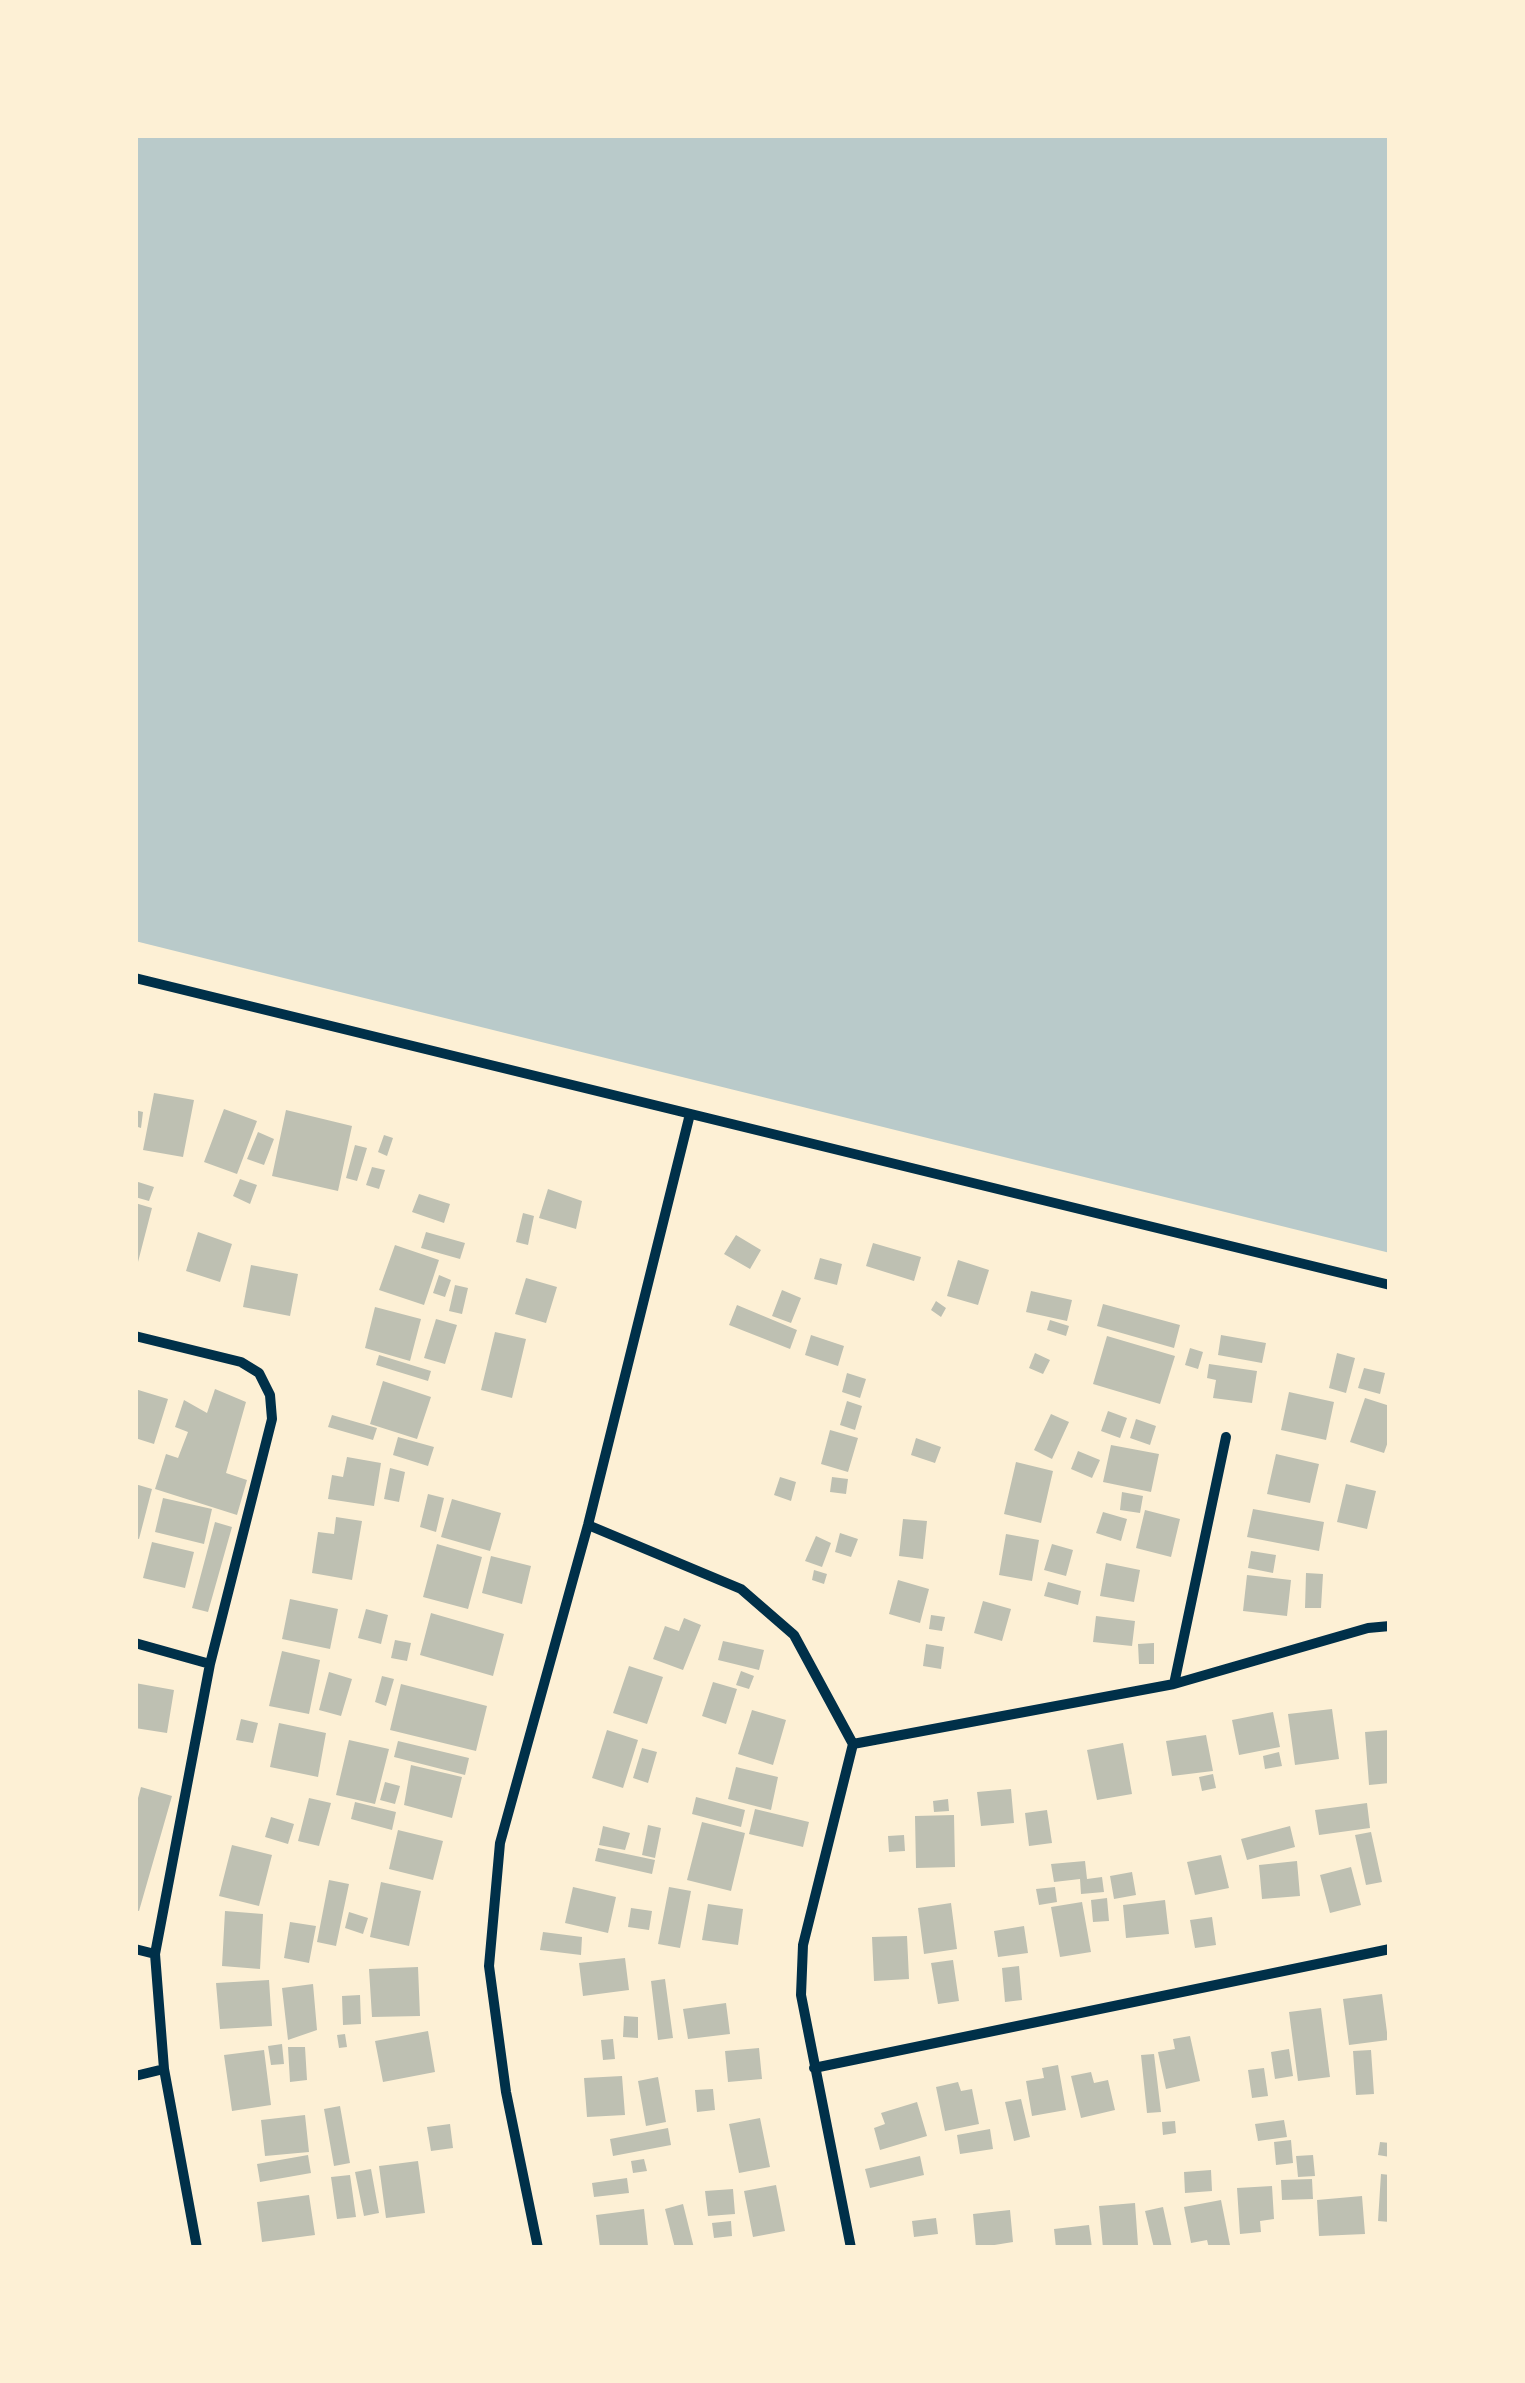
<!DOCTYPE html>
<html>
<head>
<meta charset="utf-8">
<style>
	body { margin:0 }
	#map { position:relative; width:1525px; height:2383px; overflow:hidden; background:#fdf0d5; font-family:Rubik,sans-serif }
	canvas { display:block }
	.frame { position:absolute; inset:0; border:138px solid #fdf0d5; pointer-events:none }
</style>
</head>
<body>
<div id="map">
<canvas width="1525" height="2383"></canvas>
<div class="frame"></div>
</div>
<script>
const c = document.querySelector('canvas').getContext('2d');
c.lineJoin = 'round';
function fill(path, color) { c.fillStyle = color; c.fill(path, 'evenodd'); }
const toPath = rows => new Path2D(rows.map(r => 'M' + r).join(''));
function strokePath(path, color, width, dash) { c.strokeStyle = color; c.lineWidth = width; c.lineCap = dash ? 'butt' : 'round'; c.setLineDash(dash || []); c.stroke(path); }
const green = toPath([
	[135,135,1390,135,1390,1253,135,941]
]);
const building = toPath([
	[154,1093,194,1100,183,1157,143,1150],
	[224,1109,257,1121,237,1174,204,1162],
	[135,1110,143,1112,141,1128,135,1126],
	[286,1110,352,1126,338,1191,272,1176],
	[258,1132,274,1139,264,1165,247,1159],
	[384,1135,393,1138,387,1156,378,1152],
	[355,1145,367,1148,357,1181,346,1178],
	[372,1167,385,1170,379,1189,366,1185],
	[240,1179,257,1185,250,1204,233,1196],
	[135,1181,154,1187,149,1201,135,1197],
	[548,1189,582,1201,576,1229,539,1218],
	[419,1194,450,1204,444,1223,412,1212],
	[135,1203,152,1208,138,1262,135,1261],
	[523,1213,534,1216,528,1245,516,1242],
	[198,1232,232,1244,220,1282,186,1271],
	[426,1232,465,1243,460,1259,421,1248],
	[736,1235,761,1250,750,1269,724,1254],
	[873,1243,921,1257,914,1281,866,1266],
	[395,1245,439,1260,424,1305,379,1290],
	[820,1258,842,1264,837,1285,814,1279],
	[958,1260,989,1270,978,1305,947,1296],
	[251,1265,298,1274,290,1316,243,1307],
	[439,1275,451,1280,445,1297,433,1293],
	[526,1278,557,1287,546,1323,515,1314],
	[455,1285,468,1288,462,1314,449,1311],
	[782,1290,801,1298,791,1323,772,1316],
	[1031,1291,1072,1300,1067,1321,1026,1312],
	[936,1301,946,1308,941,1317,931,1310],
	[1103,1304,1180,1325,1174,1348,1097,1326],
	[737,1305,797,1330,790,1349,729,1325],
	[375,1307,421,1319,410,1361,365,1348],
	[436,1319,457,1325,445,1364,424,1358],
	[1050,1320,1069,1326,1066,1336,1047,1330],
	[495,1332,526,1339,512,1398,481,1390],
	[811,1335,844,1346,838,1366,805,1355],
	[1221,1335,1266,1343,1262,1363,1218,1355],
	[1107,1336,1175,1356,1160,1404,1093,1384],
	[1190,1348,1203,1352,1198,1369,1185,1365],
	[1035,1353,1050,1360,1043,1374,1029,1368],
	[1337,1353,1355,1358,1346,1393,1329,1388],
	[379,1355,431,1371,428,1381,376,1365],
	[1209,1364,1257,1371,1252,1403,1213,1398,1216,1380,1207,1378],
	[1364,1368,1385,1373,1380,1394,1358,1388],
	[847,1373,866,1379,860,1398,842,1392],
	[383,1381,431,1397,417,1439,370,1424],
	[135,1389,168,1399,154,1444,135,1438],
	[215,1389,246,1402,226,1473,247,1480,237,1515,155,1489,166,1454,178,1458,188,1432,175,1427,184,1400,207,1413],
	[1289,1392,1334,1402,1326,1440,1281,1430],
	[1365,1398,1390,1406,1390,1436,1384,1453,1350,1442],
	[847,1401,862,1406,855,1430,840,1425],
	[1108,1411,1127,1418,1120,1438,1101,1431],
	[1051,1414,1069,1422,1052,1459,1034,1450],
	[332,1415,377,1428,373,1440,328,1427],
	[1136,1419,1156,1426,1150,1445,1130,1438],
	[830,1430,858,1438,848,1472,821,1464],
	[398,1437,434,1447,428,1466,393,1455],
	[916,1438,941,1447,935,1463,911,1455],
	[1111,1445,1159,1454,1151,1492,1103,1482],
	[1078,1451,1100,1460,1092,1478,1071,1469],
	[1276,1454,1319,1464,1310,1503,1267,1494],
	[347,1457,381,1463,374,1506,328,1499,332,1475,343,1477],
	[1016,1462,1053,1471,1041,1523,1004,1514],
	[390,1468,405,1472,399,1502,384,1499],
	[780,1477,796,1482,791,1501,774,1495],
	[832,1477,848,1479,846,1494,830,1492],
	[135,1484,152,1489,139,1539,135,1538],
	[1346,1484,1376,1491,1367,1529,1337,1522],
	[1122,1492,1143,1496,1140,1513,1120,1510],
	[428,1494,444,1498,436,1532,420,1527],
	[163,1498,212,1509,204,1544,155,1532],
	[452,1499,501,1513,490,1551,441,1537],
	[1253,1509,1324,1522,1319,1551,1247,1537],
	[1145,1510,1180,1519,1171,1557,1136,1548],
	[1103,1512,1127,1519,1121,1541,1096,1533],
	[336,1517,362,1521,352,1580,312,1573,318,1532,334,1534],
	[903,1519,927,1521,923,1559,899,1556],
	[215,1522,232,1527,208,1612,192,1608],
	[840,1533,858,1539,851,1557,835,1552],
	[1006,1534,1039,1540,1032,1581,999,1575],
	[816,1536,831,1543,822,1567,805,1561],
	[152,1542,194,1552,185,1588,143,1578],
	[437,1544,482,1557,468,1609,423,1597],
	[1052,1544,1073,1550,1066,1576,1044,1570],
	[1251,1551,1276,1555,1273,1573,1248,1568],
	[491,1556,531,1566,522,1604,482,1593],
	[1106,1563,1140,1570,1134,1602,1100,1596],
	[814,1570,827,1574,824,1584,812,1580],
	[1306,1573,1323,1574,1321,1608,1305,1608],
	[1247,1575,1291,1580,1287,1616,1243,1611],
	[898,1580,929,1589,920,1623,889,1614],
	[1048,1582,1081,1591,1078,1605,1044,1596],
	[290,1599,338,1609,330,1649,282,1639],
	[983,1601,1011,1609,1002,1641,974,1633],
	[366,1609,388,1615,381,1644,358,1638],
	[431,1613,504,1634,493,1676,420,1655],
	[931,1615,945,1617,942,1631,929,1629],
	[1096,1616,1135,1621,1132,1646,1093,1642],
	[684,1618,701,1625,683,1670,653,1659,665,1626,679,1631],
	[395,1640,411,1643,407,1661,391,1658],
	[723,1641,764,1650,759,1670,718,1660],
	[1154,1643,1154,1664,1139,1664,1138,1644],
	[926,1644,944,1647,941,1669,923,1666],
	[282,1651,320,1660,309,1714,269,1706],
	[629,1666,663,1677,647,1724,613,1713],
	[741,1671,754,1676,749,1689,736,1685],
	[329,1672,352,1679,341,1716,319,1710],
	[382,1676,394,1679,386,1706,375,1702],
	[713,1682,737,1689,726,1724,702,1716],
	[135,1683,174,1690,167,1733,135,1728],
	[401,1684,487,1706,476,1751,390,1730],
	[1332,1709,1339,1759,1295,1765,1288,1714],
	[752,1710,786,1720,773,1765,738,1754],
	[1273,1712,1280,1747,1239,1755,1232,1720],
	[241,1719,258,1723,253,1743,236,1740],
	[279,1723,326,1733,318,1777,270,1767],
	[607,1730,638,1740,623,1788,592,1778],
	[1390,1730,1390,1783,1369,1785,1365,1732],
	[1206,1735,1213,1771,1172,1776,1166,1741],
	[349,1740,389,1749,375,1804,336,1795],
	[398,1741,469,1758,465,1775,394,1757],
	[1123,1743,1132,1794,1097,1800,1087,1750],
	[642,1748,657,1752,648,1783,633,1778],
	[1279,1752,1282,1766,1265,1769,1263,1756],
	[411,1765,462,1777,452,1818,404,1805],
	[736,1767,778,1777,771,1810,728,1799],
	[1213,1774,1216,1788,1202,1791,1199,1777],
	[385,1782,400,1786,395,1804,380,1800],
	[141,1787,172,1796,139,1911,135,1910,135,1809],
	[1011,1789,1014,1823,981,1826,977,1792],
	[696,1797,745,1810,741,1827,692,1814],
	[309,1798,331,1803,319,1846,298,1841],
	[948,1799,949,1811,934,1812,933,1801],
	[355,1802,396,1812,392,1830,351,1819],
	[1367,1803,1370,1828,1319,1835,1315,1810],
	[755,1809,809,1822,803,1847,749,1834],
	[1047,1810,1052,1843,1029,1846,1025,1813],
	[954,1815,955,1867,916,1868,915,1816],
	[271,1817,294,1824,288,1844,265,1837],
	[702,1822,745,1833,731,1891,687,1880],
	[648,1825,661,1828,655,1858,642,1855],
	[603,1826,630,1833,625,1850,599,1845],
	[1290,1826,1295,1847,1247,1860,1241,1839],
	[398,1830,443,1841,433,1880,389,1869],
	[1371,1832,1382,1882,1366,1885,1355,1835],
	[904,1835,905,1851,889,1852,888,1836],
	[232,1845,272,1855,259,1906,219,1896],
	[598,1848,655,1860,652,1874,595,1861],
	[1221,1855,1229,1888,1195,1895,1187,1862],
	[1085,1861,1087,1879,1102,1877,1104,1892,1081,1894,1080,1879,1054,1882,1051,1864],
	[1297,1861,1300,1896,1262,1899,1259,1865],
	[1351,1867,1361,1905,1330,1913,1320,1875],
	[1132,1872,1136,1895,1114,1899,1110,1876],
	[329,1880,349,1884,336,1946,317,1942],
	[381,1882,421,1891,409,1946,370,1937],
	[573,1887,616,1897,608,1933,565,1923],
	[669,1887,691,1891,680,1948,658,1944],
	[1055,1887,1057,1902,1039,1905,1036,1889],
	[1107,1898,1109,1921,1093,1922,1091,1900],
	[1165,1900,1169,1934,1126,1938,1123,1905],
	[1082,1902,1091,1952,1060,1957,1051,1907],
	[951,1903,957,1949,924,1954,918,1908],
	[708,1904,743,1909,738,1945,702,1940],
	[631,1908,652,1911,649,1930,628,1927],
	[225,1911,263,1914,260,1969,222,1966],
	[349,1912,368,1918,363,1934,345,1928],
	[1212,1917,1216,1945,1195,1948,1190,1920],
	[290,1922,316,1926,309,1963,284,1958],
	[1024,1926,1028,1953,998,1957,994,1931],
	[543,1932,582,1937,581,1955,540,1950],
	[907,1936,909,1979,874,1981,872,1937],
	[625,1958,629,1990,583,1996,579,1963],
	[953,1960,959,2001,938,2004,931,1963],
	[1019,1966,1022,2000,1005,2002,1002,1968],
	[418,1967,420,2016,372,2017,369,1969],
	[665,1979,673,2038,658,2040,651,1981],
	[269,1980,272,2026,220,2029,216,1983],
	[313,1984,317,2030,288,2040,282,1988],
	[1382,1994,1388,2040,1349,2045,1343,1999],
	[360,1995,361,2024,343,2025,342,1996],
	[726,2003,730,2034,688,2039,683,2009],
	[1321,2008,1330,2077,1298,2081,1289,2012],
	[624,2016,638,2017,638,2038,623,2037],
	[428,2031,435,2072,383,2082,375,2041],
	[345,2034,347,2047,339,2048,337,2035],
	[1190,2036,1200,2081,1166,2089,1158,2052,1175,2049,1173,2039],
	[613,2039,615,2059,603,2060,601,2040],
	[282,2044,284,2064,271,2065,268,2046],
	[288,2047,305,2047,307,2080,290,2082],
	[759,2048,762,2079,728,2082,725,2051],
	[1289,2049,1293,2076,1275,2079,1271,2052],
	[264,2050,271,2105,232,2111,224,2055],
	[1371,2050,1374,2094,1356,2095,1353,2051],
	[1154,2054,1161,2112,1147,2113,1141,2055],
	[1058,2065,1066,2110,1032,2116,1026,2081,1044,2078,1042,2068],
	[1264,2068,1268,2096,1252,2098,1248,2070],
	[1091,2072,1094,2083,1108,2080,1115,2110,1081,2118,1071,2076],
	[622,2076,625,2115,587,2117,584,2078],
	[658,2077,666,2122,646,2126,638,2081],
	[958,2082,961,2091,972,2089,979,2124,945,2131,936,2087],
	[713,2089,715,2110,697,2112,695,2090],
	[1021,2099,1030,2137,1014,2141,1005,2102],
	[917,2102,927,2136,880,2150,874,2128,885,2124,881,2113],
	[340,2106,350,2163,334,2166,324,2109],
	[305,2115,309,2152,265,2156,261,2120],
	[760,2118,770,2167,739,2173,729,2124],
	[1284,2120,1287,2137,1258,2141,1255,2124],
	[1175,2121,1176,2133,1163,2135,1162,2122],
	[450,2124,453,2148,431,2151,427,2127],
	[668,2128,671,2145,613,2156,610,2139],
	[990,2129,993,2149,960,2154,957,2135],
	[1291,2140,1293,2163,1276,2165,1274,2142],
	[1380,2142,1390,2143,1390,2157,1378,2155],
	[308,2155,311,2173,260,2182,257,2164],
	[1313,2155,1315,2176,1298,2177,1296,2156],
	[920,2156,924,2175,870,2188,865,2169],
	[644,2159,647,2171,633,2173,631,2161],
	[418,2161,425,2213,386,2218,379,2166],
	[371,2169,379,2213,364,2216,355,2172],
	[1211,2170,1212,2191,1185,2193,1184,2172],
	[1381,2174,1390,2175,1390,2222,1378,2221],
	[350,2175,356,2217,337,2219,331,2177],
	[627,2178,629,2193,594,2197,592,2183],
	[1312,2179,1313,2199,1282,2200,1281,2180],
	[776,2185,785,2231,753,2237,744,2191],
	[1272,2186,1274,2219,1260,2221,1261,2232,1240,2234,1237,2188],
	[733,2189,735,2214,708,2216,705,2191],
	[309,2195,315,2235,262,2242,257,2202],
	[1362,2196,1365,2234,1319,2236,1317,2200],
	[1221,2200,1230,2245,1209,2248,1207,2240,1191,2243,1184,2207],
	[1135,2203,1138,2245,1103,2248,1099,2206],
	[683,2204,694,2248,675,2248,665,2209],
	[1163,2207,1172,2248,1154,2248,1145,2211],
	[644,2209,648,2246,600,2248,596,2215],
	[1010,2210,1013,2242,976,2248,973,2214],
	[936,2218,938,2234,914,2237,912,2221],
	[731,2221,732,2236,714,2238,712,2223],
	[1089,2225,1092,2248,1056,2248,1054,2229]
]);
const minor = toPath([
	[135,978,1390,1285],
	[135,1336,241,1362,259,1373,270,1395,272,1419,210,1664,155,1954,164,2069,197,2248],
	[588,1525,741,1589,794,1635,853,1744,803,1945,801,1995,851,2248],
	[135,1643,210,1664],
	[1174,1684,1226,1437],
	[853,1744,1174,1684,1368,1628,1390,1626],
	[135,1949,155,1954],
	[814,2068,1390,1949],
	[135,2076,164,2069],
	[538,2248,506,2092,489,1966,500,1843,588,1525,690,1114]
]);
fill(green, '#b9caca');
fill(building, '#bec0b2');
strokePath(minor, '#003049', 10);
</script>
</body>
</html>
